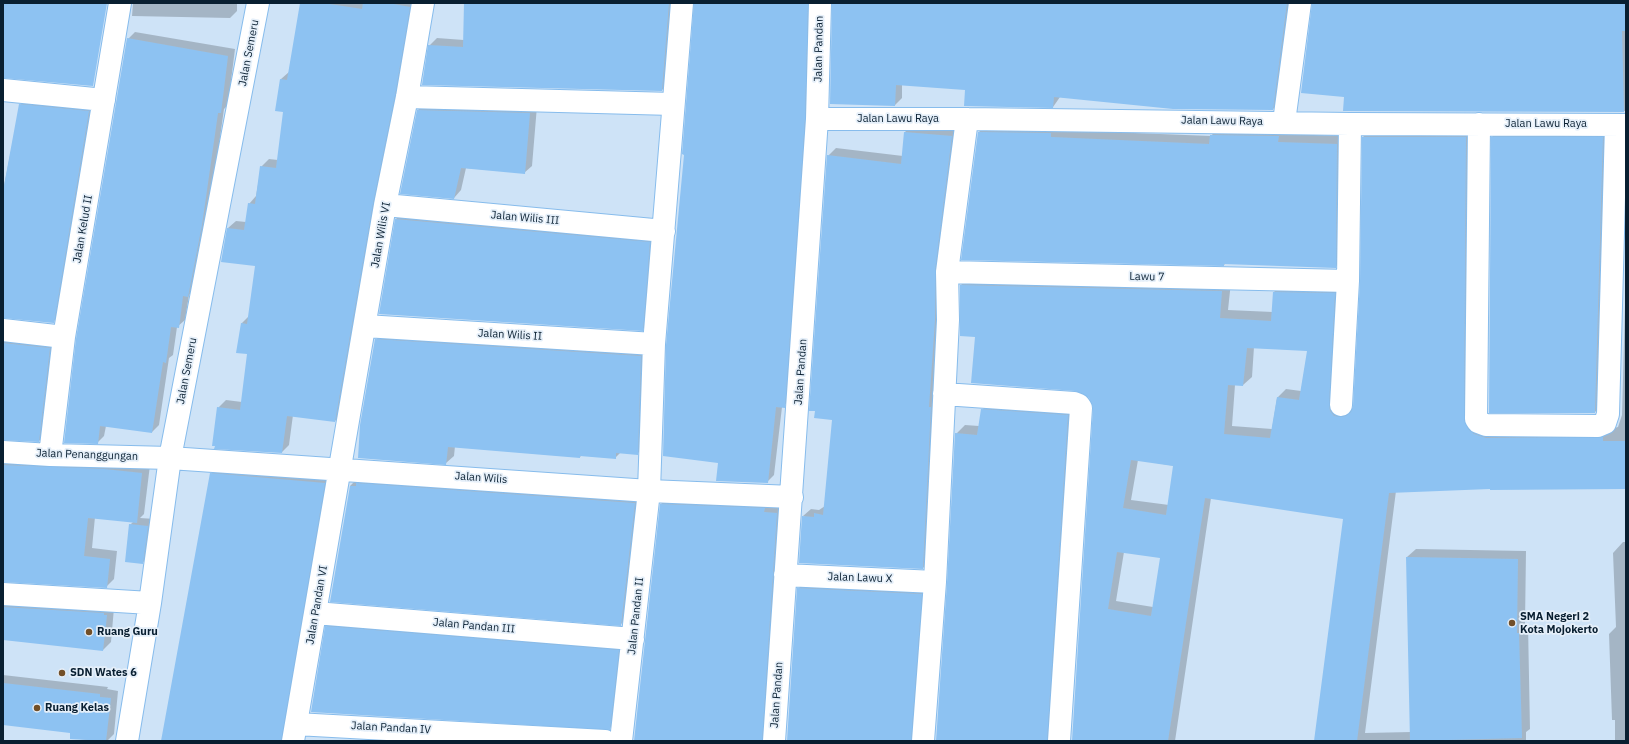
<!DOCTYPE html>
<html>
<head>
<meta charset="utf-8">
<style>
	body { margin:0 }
	#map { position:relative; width:1629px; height:744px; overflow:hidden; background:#cee3f7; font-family:"IBM Plex Sans",sans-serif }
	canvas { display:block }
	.frame { position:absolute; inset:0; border:4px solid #091f31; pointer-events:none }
</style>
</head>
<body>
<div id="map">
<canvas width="1629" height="744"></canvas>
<div class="frame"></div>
</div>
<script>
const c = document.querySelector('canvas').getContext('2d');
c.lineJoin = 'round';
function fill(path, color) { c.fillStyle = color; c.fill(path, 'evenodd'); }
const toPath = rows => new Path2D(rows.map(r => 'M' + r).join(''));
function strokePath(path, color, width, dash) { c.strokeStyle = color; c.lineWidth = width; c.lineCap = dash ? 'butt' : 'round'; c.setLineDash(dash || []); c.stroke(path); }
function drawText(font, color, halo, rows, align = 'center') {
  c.font = font + ' "IBM Plex Sans",sans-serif'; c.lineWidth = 3.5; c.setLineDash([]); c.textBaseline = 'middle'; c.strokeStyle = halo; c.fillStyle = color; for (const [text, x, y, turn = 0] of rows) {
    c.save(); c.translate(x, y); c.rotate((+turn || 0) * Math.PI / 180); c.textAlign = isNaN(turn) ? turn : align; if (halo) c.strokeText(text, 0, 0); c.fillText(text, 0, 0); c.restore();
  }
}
const shadow = toPath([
	[133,3,237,3,237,11,230,18,132,16],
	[301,3,416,3,342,413,335,421,293,415,289,445,282,452,218,408,226,400,242,402,248,353,241,324,249,316,256,265,228,228,236,221,246,222,249,204,256,196,261,167,269,159,278,160,284,111,281,79,289,72],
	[465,3,677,3,669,83,662,90,429,46,437,38,464,40],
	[694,3,814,3,791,399,782,407,774,475,767,482,719,462,685,154],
	[833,3,1293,3,1280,102,1273,109,1060,97,1053,107,966,89,902,84,902,98,895,105],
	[1313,3,1626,3,1626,111,1344,110,1345,96],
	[135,32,235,49,228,105,224,109,209,217,195,289,189,295,185,320,177,327,173,355,169,358,159,425,152,432,106,426,104,436,97,443,128,39],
	[28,97,97,103,61,314,53,322,3,317,3,191,20,105],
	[426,103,537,106,532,166,524,173,466,168,461,190,454,198,418,110],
	[913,124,959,128,930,560,923,568,803,516,811,509,819,510,825,506,833,419,828,156,836,148,903,156,905,132],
	[987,124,1058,130,1211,136,1219,127,1286,128,1285,134,1344,136,1343,260,1335,267,1226,263,1224,265,979,132],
	[1372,128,1475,129,1476,420,1607,430,1618,427,1622,415,1625,305,1626,303,1626,488,1491,488,1396,491,1365,733,1411,732,1407,557,1416,549,1526,551,1525,624,1528,624,1530,729,1526,732,1526,741,1315,741,1344,518,1211,498,1175,741,1073,741,1094,408,1090,397,976,336,961,285,970,276,1231,282,1228,310,1273,312,1274,292,1282,283,1343,285,1349,409,1354,408,1362,281,1363,137],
	[1254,347,1308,350,1301,391,1286,389,1277,398,1272,429,1232,426,1235,385,1243,385,1252,377],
	[1138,460,1175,466,1169,505,1131,500],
	[1124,552,1161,557,1153,607,1116,601],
	[1500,130,1610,130,1602,405,1595,412,1492,137],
	[404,211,657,235,650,322,642,330,380,313,396,219],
	[3,331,58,340,47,433,39,441,3,440],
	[383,332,648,348,645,446,637,454,621,452,615,458,582,455,580,457,455,446,454,456,446,463,376,340],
	[991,401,1076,407,1059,741,937,741,948,583,956,434,965,425,979,426,982,410],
	[3,453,150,465,144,514,140,518,155,519,150,556,142,563,130,525,134,521,95,517,92,548,117,551,114,579,106,587,3,581],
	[218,466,331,476,291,741,162,741,211,474],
	[358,478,642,495,629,617,621,624,350,486],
	[670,496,786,505,774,741,635,741,661,504],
	[1623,542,1626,542,1626,741,1615,741,1615,720,1612,720,1609,634,1616,627,1613,553],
	[807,580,930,585,923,741,788,741,798,589],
	[3,595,114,608,111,642,103,650,3,639],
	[333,620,625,644,616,722,609,729,326,627],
	[3,675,108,687,107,689,118,691,114,734,107,741,97,741,71,738,71,732,3,724]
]);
const building = toPath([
	[3,3,107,3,93,86,3,78],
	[300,3,323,3,362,9,363,3,388,3,410,7,395,95,373,203,335,422,287,416,282,453,214,449,215,446,212,446,217,407,240,410,247,354,236,353,241,323,247,324,255,266,221,262,227,228,244,230,248,203,255,204,260,166,276,168,283,112,275,111,280,79,287,80],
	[464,3,669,3,662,91,422,85,428,45,463,47],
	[694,3,808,3,805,118,785,408,776,407,768,483,716,481,718,463,663,456,666,345,684,155,682,154],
	[832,3,1287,3,1273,110,1173,109,1054,97,1053,108,964,106,965,90,896,85,895,106,830,104],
	[1312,3,1626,3,1626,31,1622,31,1624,112,1343,111,1344,97,1301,93],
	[127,38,228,56,221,113,218,113,202,225,188,297,183,296,179,328,171,327,166,363,163,362,152,433,100,426,98,444,64,443,76,339],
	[19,104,89,111,54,323,3,318,3,191],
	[417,110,530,113,525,174,461,168,454,199,400,194],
	[904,132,952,136,935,270,935,320,929,407,931,407,923,569,799,563,802,516,814,517,814,513,823,515,832,420,814,418,815,411,809,411,827,155,901,164],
	[978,132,1051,133,1051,137,1209,144,1210,135,1279,136,1278,142,1337,144,1336,268,1224,264,1224,266,961,260],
	[1362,137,1466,137,1464,419,1468,429,1474,434,1486,438,1603,437,1603,441,1626,441,1626,489,1490,490,1490,489,1389,493,1357,741,1314,741,1343,519,1205,498,1168,741,1072,741,1093,408,1089,398,1075,391,971,383,975,337,960,336,960,285,1222,291,1220,318,1271,321,1273,292,1335,293,1329,405,1330,411,1334,416,1340,417,1346,416,1351,412,1353,406,1360,281],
	[1247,348,1307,351,1299,400,1277,397,1270,438,1224,434,1228,385,1243,386],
	[1131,460,1173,466,1166,515,1123,508],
	[1117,552,1160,558,1151,616,1108,609],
	[1491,137,1603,137,1595,413,1489,413],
	[395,219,650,242,643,331,379,314],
	[375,339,641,356,638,455,616,453,616,459,580,456,580,458,448,447,446,465,358,458,360,425],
	[3,343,50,348,39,442,3,440],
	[981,409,1068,415,1047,741,936,741,947,583,955,433,977,435],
	[3,465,104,469,142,473,137,523,88,518,84,556,110,559,107,588,3,582],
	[210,473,325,483,281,741,161,741],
	[356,483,635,503,621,626,330,602,350,486,356,486],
	[660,504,765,508,764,512,777,513,762,741,634,741],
	[129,524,148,526,143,564,125,562],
	[1406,557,1518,559,1517,633,1519,633,1522,738,1410,741],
	[797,588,922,594,911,741,787,741],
	[3,607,104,613,104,615,107,615,103,651,3,640],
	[325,626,619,650,610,730,311,712],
	[3,683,100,694,100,697,111,698,106,741,70,739,70,733,3,725]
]);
const minor = toPath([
	[3,90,104,100],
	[407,97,673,104],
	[817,119,967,119,1350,124,1626,125],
	[1284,122,1300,3],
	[1479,124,1476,419,1478,422,1486,425,1598,426,1605,423,1608,414,1616,125],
	[385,205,664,231],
	[947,272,1348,281],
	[365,326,654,344],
	[3,330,64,337],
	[944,394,1074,403,1079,405,1081,408,1059,741],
	[1341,405,1348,281,1350,124],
	[3,452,50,455,170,458,649,491,792,497],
	[50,455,64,337,120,3],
	[785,575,935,582],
	[3,594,150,603],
	[315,613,633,639],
	[296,724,605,741],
	[127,741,150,603,170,458,258,3],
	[293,741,385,205,407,97,423,3],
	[621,741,649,491,654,344,682,3],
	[774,741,817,119,820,3],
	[923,741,935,582,948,320,947,272,967,119]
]);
const markers = [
	[1512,623,4,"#724f28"],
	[89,632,4,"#724f28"],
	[62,673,4,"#724f28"],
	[37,708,4,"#724f28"]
];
const streetNames = [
	["Jalan Pandan",819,49,-89],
	["Jalan Semeru",249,53,-79],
	["Jalan Lawu Raya",898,119],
	["Jalan Lawu Raya",1222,121,1],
	["Jalan Lawu Raya",1546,124],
	["Jalan Wilis III",525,218,5],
	["Jalan Kelud II",83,229,-80],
	["Jalan Wilis VI",381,235,-80],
	["Lawu 7",1147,277,1],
	["Jalan Wilis II",510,335,3],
	["Jalan Semeru",187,371,-79],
	["Jalan Pandan",801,372,-86],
	["Jalan Penanggungan",87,455,2],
	["Jalan Wilis",481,478,4],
	["Jalan Lawu X",860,578,2],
	["Jalan Pandan VI",317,605,-80],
	["Jalan Pandan II",636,616,-84],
	["Jalan Pandan III",474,626,5],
	["Jalan Pandan",777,695,-86],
	["Jalan Pandan IV",391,728,3]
];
const poiNames = [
	["SMA Negeri 2",1520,617],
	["Kota Mojokerto",1520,630],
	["Ruang Guru",97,632],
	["SDN Wates 6",70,673],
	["Ruang Kelas",45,708]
];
fill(shadow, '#0003');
fill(building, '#8dc2f2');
strokePath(minor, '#87bcec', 24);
strokePath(minor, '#fff', 22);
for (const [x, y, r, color] of markers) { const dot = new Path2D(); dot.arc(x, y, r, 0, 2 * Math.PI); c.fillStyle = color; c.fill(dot); strokePath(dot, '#e5eff9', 1.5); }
drawText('11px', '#091f31', '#e5eff9', streetNames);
drawText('bold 11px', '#091f31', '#e5eff9', poiNames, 'left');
</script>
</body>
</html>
